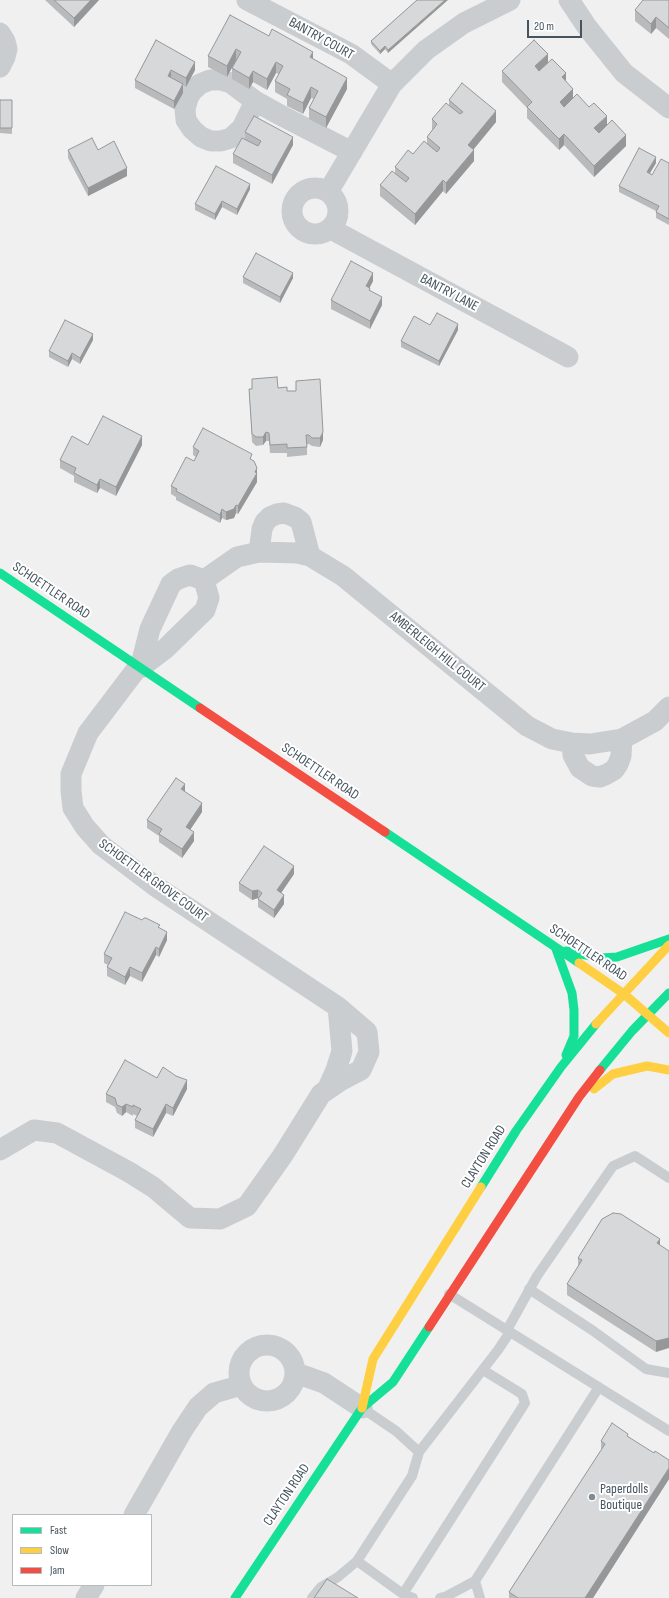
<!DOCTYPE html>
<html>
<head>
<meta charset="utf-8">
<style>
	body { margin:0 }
	#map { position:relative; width:669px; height:1598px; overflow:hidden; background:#f1f0f0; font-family:"Sofia Sans Condensed",sans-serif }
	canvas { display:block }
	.legend { position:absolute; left:12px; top:1514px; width:140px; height:72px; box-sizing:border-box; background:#fff; border:1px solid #b5bbbf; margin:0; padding:5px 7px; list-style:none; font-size:12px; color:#45545f }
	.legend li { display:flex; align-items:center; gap:8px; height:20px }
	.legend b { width:20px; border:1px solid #b5bbbf }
	.scale { position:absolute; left:527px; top:20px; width:55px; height:18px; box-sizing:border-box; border:2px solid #45545f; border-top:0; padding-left:5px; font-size:12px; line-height:14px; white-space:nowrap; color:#45545f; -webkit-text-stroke:3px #fff; paint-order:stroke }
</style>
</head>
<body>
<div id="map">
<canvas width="669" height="1598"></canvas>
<ul class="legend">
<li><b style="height:5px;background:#16e098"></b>Fast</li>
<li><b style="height:5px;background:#ffcf43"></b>Slow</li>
<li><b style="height:5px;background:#f24e42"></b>Jam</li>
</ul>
<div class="scale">20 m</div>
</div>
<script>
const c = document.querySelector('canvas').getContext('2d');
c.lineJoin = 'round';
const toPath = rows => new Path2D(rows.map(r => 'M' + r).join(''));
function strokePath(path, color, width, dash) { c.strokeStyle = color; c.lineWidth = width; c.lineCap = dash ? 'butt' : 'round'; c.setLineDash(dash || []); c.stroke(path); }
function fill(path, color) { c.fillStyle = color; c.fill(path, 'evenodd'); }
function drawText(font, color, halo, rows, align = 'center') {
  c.font = font + ' "Sofia Sans Condensed",sans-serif'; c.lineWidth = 4; c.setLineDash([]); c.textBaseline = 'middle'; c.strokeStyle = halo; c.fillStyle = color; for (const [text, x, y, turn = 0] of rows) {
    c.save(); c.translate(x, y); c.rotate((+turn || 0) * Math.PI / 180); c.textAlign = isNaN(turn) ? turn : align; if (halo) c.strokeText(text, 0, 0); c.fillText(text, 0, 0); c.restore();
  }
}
const lane = toPath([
	[529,1289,592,1330,646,1369,669,1373],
	[449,1294,669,1431],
	[507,1330,537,1276,613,1166,635,1156,669,1178],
	[362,1408,396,1431,419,1452,412,1476,357,1561,403,1594,413,1598],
	[419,1452,498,1350,510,1332],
	[475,1581,480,1598],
	[403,1594,525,1403,522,1394,483,1370],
	[312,1598,321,1587,338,1577,357,1561],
	[440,1598,447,1596,475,1581,599,1387]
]);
const street = toPath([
	[247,0,351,54,392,84],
	[569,0,587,27,624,73,669,108],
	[0,33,5,41,7,49,5,57,0,67],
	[210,80,221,80,231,83,255,101,242,128,231,138,221,141,211,141,201,137,192,129,186,120,185,109,188,98,192,91,200,84,210,80],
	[255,101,284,117,352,152],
	'292 211a23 23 0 1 1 46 0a23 23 0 1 1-46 0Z',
	[328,192,392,84,426,50,464,23,510,0],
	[331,229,568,357],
	[259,552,262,529,265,522,270,517,277,514,284,513,295,517,301,522,310,556],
	[204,580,237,557,259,552,297,553,310,556,343,576,527,726,552,739,572,743,590,744,622,739,655,721,669,707],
	[140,668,150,629,171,584,178,579,190,575,204,580],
	[140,668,165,649,205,610,209,598,204,580],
	[572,743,573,755,580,768,592,776,600,777,607,774,614,770,618,764,621,756,622,739],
	[327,1090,336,1070,342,1051,338,1007],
	[0,1150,34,1130,57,1133,129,1172,153,1187,190,1218,220,1219,247,1206,283,1155,321,1094,340,1081,361,1070,369,1052,367,1032,338,1007,155,886,101,845,85,827,73,808,71,791,71,774,88,733,138,667],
	'239 1373a28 28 0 1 1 56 0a28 28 0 1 1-56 0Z',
	[296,1373,324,1383,362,1408],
	[134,1515,182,1431,198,1407,214,1393,242,1385],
	[86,1598,94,1585]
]);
const fast = toPath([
	[0,573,200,708],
	[385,832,579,963],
	[556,949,572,993,574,1010,574,1036,566,1055],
	[566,951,601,958,617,957,669,939],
	[600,1070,632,1031,669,993],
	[481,1187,516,1131,561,1067,596,1024],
	[235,1598,362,1408,393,1382,429,1327]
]);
const slow = toPath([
	[579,963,624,994,669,1033],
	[596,1024,669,945],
	[594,1089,613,1074,647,1066,669,1070],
	[362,1408,373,1359,481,1187]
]);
const jam = toPath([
	[200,708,385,832],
	[429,1327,579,1097,600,1070]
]);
const wall = toPath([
	[45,0,99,0,74,27],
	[417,0,388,53,385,49,380,54,371,44,371,41],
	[669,0,669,39,656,28,651,34,635,21,635,10],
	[269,36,313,59,347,89,326,128,309,119,309,108,314,99,311,98,303,114,287,106,287,99,275,92,275,81,279,74,276,73,267,90,253,82,249,89,232,79,232,68,236,60,227,77,208,67,208,56],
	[156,40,195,70,186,87,183,85,183,93,174,109,135,88,135,80],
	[548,63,566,81,573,98,607,125,626,146,594,177,564,145,559,150,527,118,527,108,502,82,502,71],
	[0,100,12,100,12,134,0,133],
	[449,100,496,122,473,150,474,161,446,194,443,191,415,225,380,196,380,185,395,173,395,167,413,154,427,143,427,137,432,130,432,119,449,105],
	[245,132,293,145,272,184,233,163,233,154,245,139],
	[68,150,98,150,127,176,88,196,68,158],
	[656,163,650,173,652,175,669,163,669,225,656,218,656,211,619,192,619,186],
	[250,189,237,215,222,207,215,220,195,210,195,204],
	[243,277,293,278,280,303,243,283],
	[373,281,369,288,370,290,382,305,370,329,331,309,331,300],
	[430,325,458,330,439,366,401,347,401,341],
	[93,340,80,364,72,359,68,367,49,357,49,351],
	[252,379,287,391,296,391,296,381,323,440,320,447,312,446,309,444,307,444,307,455,287,457,287,453,270,453,269,441,266,441,263,445,256,446,252,442,249,389,252,389],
	[88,445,142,445,116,496,100,488,97,493,74,482,74,476,60,468,60,460],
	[193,447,252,460,257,468,257,482,238,514,236,513,234,518,226,520,222,518,220,523,176,500,176,497,171,494,171,486,194,461,196,457,193,455],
	[185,792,202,812,190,830,194,841,182,858,159,842,159,836,147,828,147,820],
	[294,874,281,893,284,904,274,918,258,907,258,898,252,900,239,891,239,883],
	[142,920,160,928,167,940,159,957,156,955,142,982,130,976,125,985,107,976,107,967,108,965,104,963,104,954],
	[157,1078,187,1089,173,1116,166,1113,153,1137,135,1128,135,1120,137,1116,133,1114,133,1116,126,1112,122,1116,117,1113,115,1107,106,1102,106,1094],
	[660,1239,656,1352,567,1295,567,1284,578,1268,578,1258],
	[628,1436,669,1479,593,1598,509,1598,509,1592,601,1451,601,1441]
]);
const shadedWall = toPath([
	[91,0,99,0,74,27,74,18],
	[445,0,448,0,388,53,388,50],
	[656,17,656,28,651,34,651,24],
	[385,46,385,49,380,54,380,51],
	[236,49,236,60,227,77,227,66],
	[313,52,313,62,310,57],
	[548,54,548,65,535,77,535,66],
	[195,62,195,70,186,87,186,78],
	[276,62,276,73,267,90,267,79],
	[171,70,171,78,168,76],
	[253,71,253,82,249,89,249,78],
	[566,73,566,84,562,77],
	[347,78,347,89,326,128,326,117],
	[183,84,183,93,174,109,174,101],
	[311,87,311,98,303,114,303,103],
	[573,89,573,100,560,113,560,102],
	[496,111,496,122,468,156,468,145],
	[607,116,607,127,594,139,594,128],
	[564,134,564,145,559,150,559,139],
	[626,135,626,146,594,177,594,166],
	[293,137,293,145,272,184,272,175],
	[474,150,474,161,446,194,446,183],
	[656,157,656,163,647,178,647,172],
	[127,168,127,176,88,196,88,188],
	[443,180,443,191,415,225,415,214],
	[250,184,250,189,237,215,237,209],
	[222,201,222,207,215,220,215,214],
	[293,273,293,278,280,303,280,297],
	[373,273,373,281,366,295,366,286],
	[382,297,382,305,370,329,370,321],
	[458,324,458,330,439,366,439,361],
	[93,334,93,340,80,364,80,358],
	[72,353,72,359,68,367,68,361],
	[266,432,266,441,263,445,263,437],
	[323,432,323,440,320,447,320,438],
	[142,436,142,445,116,496,116,487],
	[257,468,257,482,238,514,238,506],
	[100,479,100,488,97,493,97,485],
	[236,505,236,513,234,518,226,520,226,512],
	[222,509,222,518,220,523,220,515],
	[185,784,185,792,181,789],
	[202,803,202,812,186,836,186,827],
	[194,832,194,841,182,858,182,849],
	[294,866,294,874,277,899,277,890],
	[258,890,258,898,252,900,252,891],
	[284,895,284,904,274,918,274,910],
	[167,932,167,940,159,957,159,949],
	[156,947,156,955,142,982,142,973],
	[130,967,130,976,125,985,125,977],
	[187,1080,187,1089,173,1116,173,1108],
	[126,1104,126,1112,122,1116,122,1107],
	[166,1104,166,1113,153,1137,153,1129],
	[660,1239,660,1250,657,1243],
	[669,1338,669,1348,656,1352,656,1341],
	[669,1468,669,1479,593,1598,585,1598]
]);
const building = toPath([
	[54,0,91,0,74,18,54,0],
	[417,0,445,0,388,50,385,46,380,51,371,41,417,0],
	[643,0,669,0,669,28,656,17,651,24,635,10,643,0],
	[230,15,269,36,272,29,313,52,310,57,347,78,326,117,309,108,318,91,311,87,303,103,287,95,290,89,275,81,283,66,276,62,267,79,253,71,249,78,232,68,241,52,236,49,227,66,208,56,230,15],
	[156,40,195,62,186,78,171,70,168,76,183,84,174,101,135,80,156,40],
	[534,40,548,54,535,66,539,71,552,59,566,73,562,77,573,89,560,102,564,107,577,94,589,107,594,103,607,116,594,128,599,133,612,120,626,135,594,166,564,134,559,139,527,107,532,102,502,71,534,40],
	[462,83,496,111,468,145,474,150,446,183,443,180,415,214,380,185,392,171,406,182,409,178,395,167,408,150,413,154,424,141,437,152,440,148,427,137,437,124,432,119,446,103,460,114,463,112,449,100,462,83],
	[0,100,12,100,12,128,0,128,0,100],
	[254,116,293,137,272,175,233,154,242,138,258,146,261,141,245,132,254,116],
	[92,138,98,150,114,141,127,168,88,188,68,150,92,138],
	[639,148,656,157,647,172,652,175,661,159,669,163,669,219,656,212,659,206,619,186,639,148],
	[216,166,250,184,237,209,222,201,215,214,195,204,216,166],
	[256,253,293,273,280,297,243,277,256,253],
	[351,261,373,273,366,286,370,288,369,290,382,297,370,321,331,300,351,261],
	[437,313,458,324,439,361,401,341,414,316,430,325,437,313],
	[65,320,93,334,80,358,72,353,68,361,49,351,65,320],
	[277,377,278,388,287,387,287,391,296,391,296,381,320,379,323,432,320,438,312,438,309,435,306,435,307,447,287,448,287,444,270,445,269,433,266,432,263,437,256,437,252,434,249,389,252,389,252,379,277,377],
	[103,416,142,436,116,487,100,479,97,485,74,473,76,468,60,460,72,436,88,445,103,416],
	[203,428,252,454,250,459,254,461,257,468,255,472,257,473,238,506,236,505,234,509,226,512,222,509,220,515,176,491,177,489,171,486,186,457,194,461,199,451,193,447,203,428],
	[176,778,185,784,181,789,202,803,186,827,194,832,182,849,159,834,162,829,147,820,176,778],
	[264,846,294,866,277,890,284,895,274,910,258,899,262,893,258,890,252,891,239,883,264,846],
	[125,912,142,920,144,918,146,918,160,925,158,927,167,932,159,949,156,947,142,973,130,967,125,977,107,967,112,958,104,954,125,912],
	[125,1060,157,1078,163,1067,176,1076,187,1080,173,1108,166,1104,153,1129,135,1120,141,1109,133,1105,133,1107,126,1104,122,1107,117,1105,115,1098,106,1094,125,1060],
	[613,1213,621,1214,660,1239,657,1243,669,1251,669,1338,656,1341,567,1284,582,1260,578,1258,602,1219,613,1213],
	[612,1423,628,1434,627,1436,654,1453,655,1451,669,1460,669,1468,585,1598,518,1598,509,1592,605,1444,601,1441,612,1423],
	[327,1579,358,1598,314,1598,327,1579]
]);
const markers = [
	[592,1497,4,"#818b92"]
];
const streetNames = [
	["BANTRY COURT",321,39,29],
	["BANTRY LANE",449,293,28],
	["SCHOETTLER ROAD",51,591,34],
	["AMBERLEIGH HILL COURT",437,652,39],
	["SCHOETTLER ROAD",320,772,34],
	["SCHOETTLER GROVE COURT",153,881,36],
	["SCHOETTLER ROAD",588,953,34],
	["CLAYTON ROAD",484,1157,-58],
	["CLAYTON ROAD",287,1495,-56]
];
const poiNames = [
	["Paperdolls",600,1489],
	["Boutique",600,1505]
];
strokePath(lane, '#cacdd0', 10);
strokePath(street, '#cacdd0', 21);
strokePath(fast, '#16e098', 9);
strokePath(slow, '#ffcf43', 9);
strokePath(jam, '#f24e42', 9);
fill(wall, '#b9babb');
fill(shadedWall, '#969798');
fill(building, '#d7d8d9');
strokePath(building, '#969798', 1);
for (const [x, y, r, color] of markers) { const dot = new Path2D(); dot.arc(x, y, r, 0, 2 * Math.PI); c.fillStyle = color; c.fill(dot); strokePath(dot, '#fff', 1.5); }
drawText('14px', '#45545f', '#fff', streetNames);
drawText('14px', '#45545f', '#fff', poiNames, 'left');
</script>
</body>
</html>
